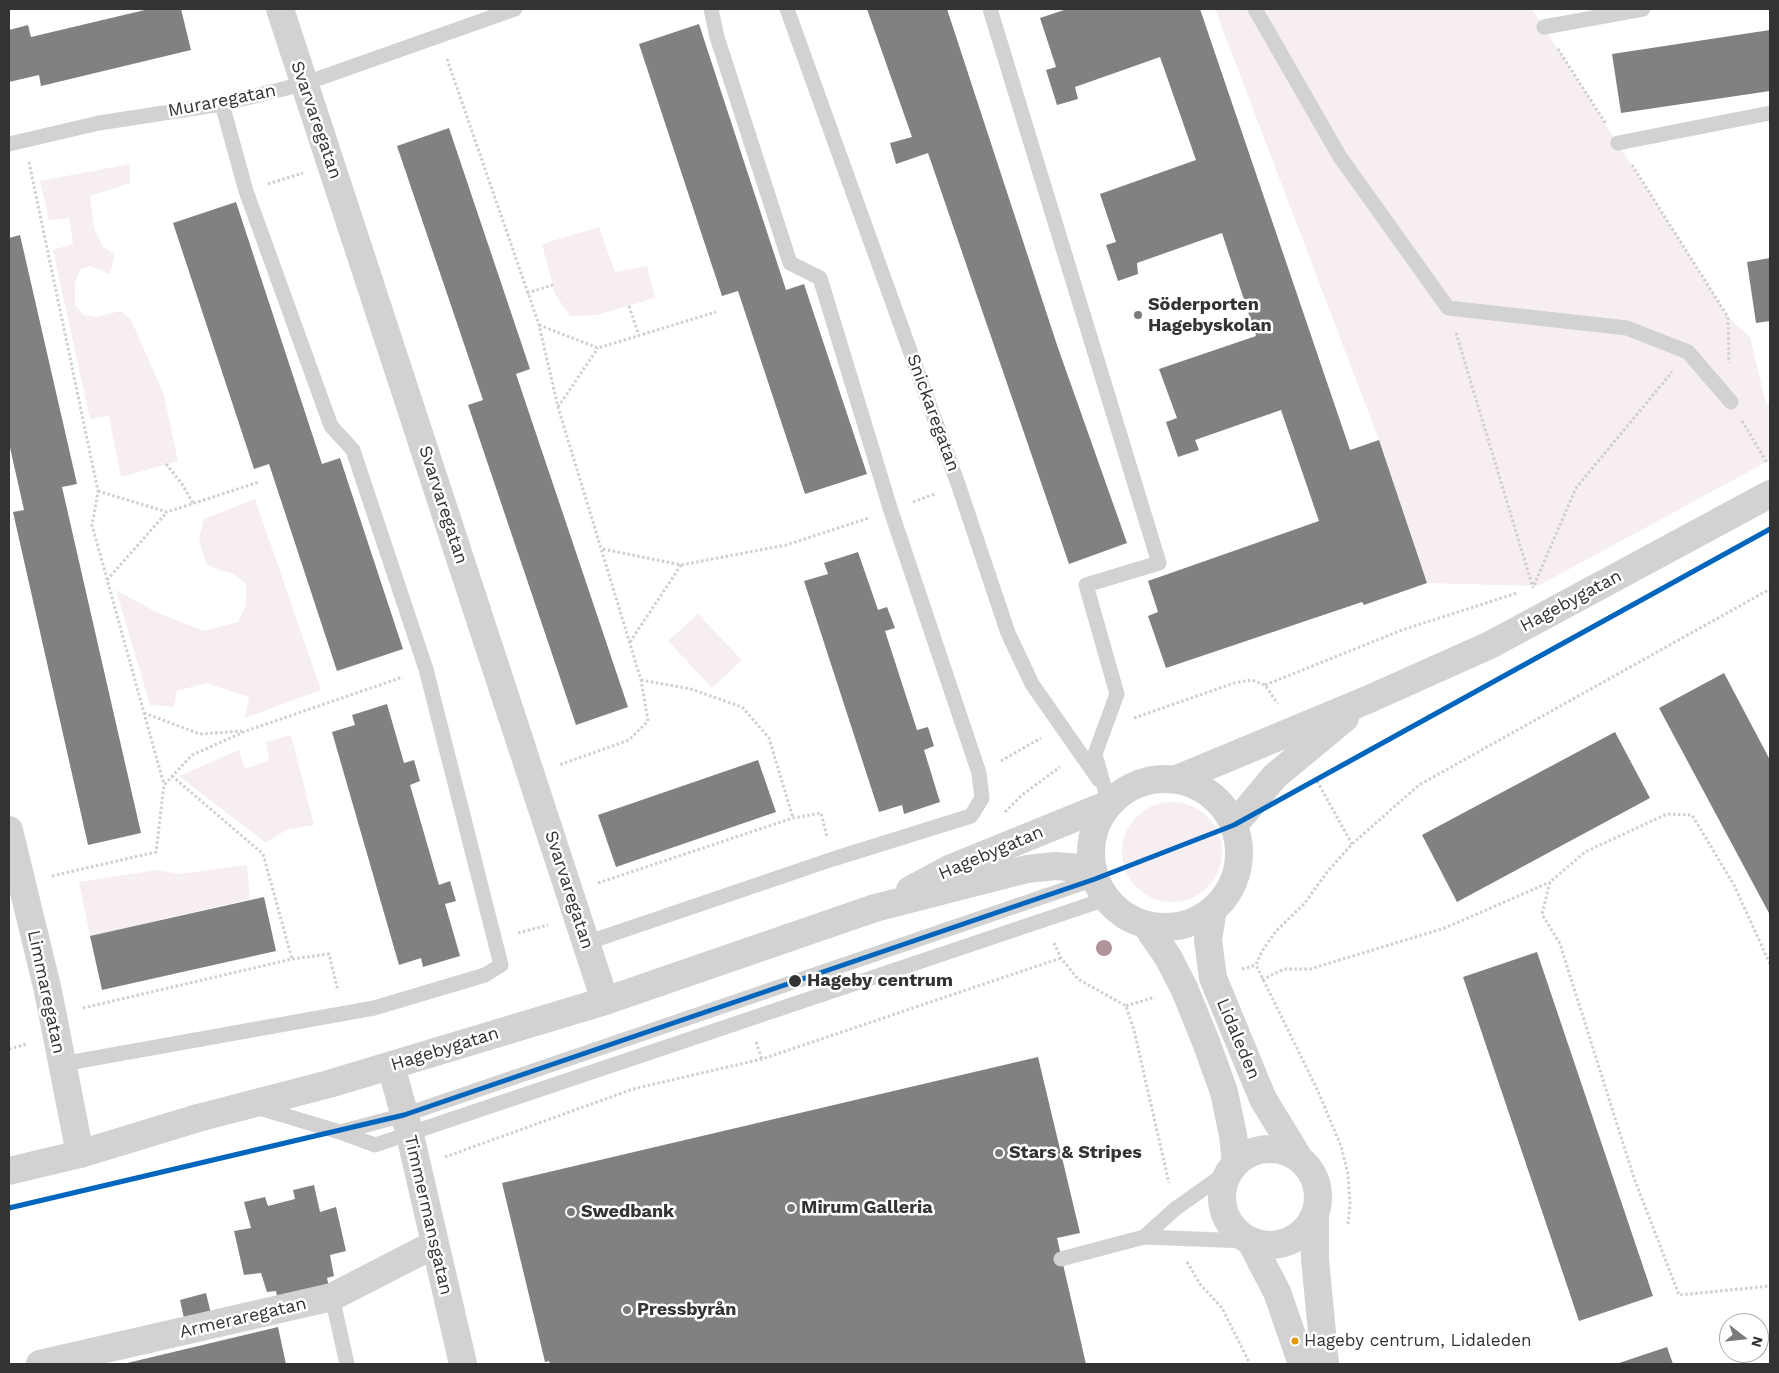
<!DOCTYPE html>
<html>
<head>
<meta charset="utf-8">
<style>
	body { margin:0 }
	#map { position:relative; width:1779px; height:1373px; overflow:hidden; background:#fff; font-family:"Work Sans",sans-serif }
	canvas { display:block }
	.frame { position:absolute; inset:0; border:10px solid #333; pointer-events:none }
	.north { position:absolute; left:1719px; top:1313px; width:50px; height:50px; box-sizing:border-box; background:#fff; border:1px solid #adadad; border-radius:50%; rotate:106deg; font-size:14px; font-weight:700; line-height:20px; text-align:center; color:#333 }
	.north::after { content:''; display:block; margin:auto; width:18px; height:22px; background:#7a7a7a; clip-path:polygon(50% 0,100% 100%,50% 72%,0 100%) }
</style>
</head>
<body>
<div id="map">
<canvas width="1779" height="1373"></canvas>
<div class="frame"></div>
<div class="north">N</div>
</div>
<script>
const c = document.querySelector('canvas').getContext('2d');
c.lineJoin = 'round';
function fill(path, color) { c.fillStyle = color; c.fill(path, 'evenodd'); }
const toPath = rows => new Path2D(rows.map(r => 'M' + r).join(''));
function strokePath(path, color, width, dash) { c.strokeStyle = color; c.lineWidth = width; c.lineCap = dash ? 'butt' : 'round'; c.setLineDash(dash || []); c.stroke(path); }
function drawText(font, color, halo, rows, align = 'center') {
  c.font = font + ' "Work Sans",sans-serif'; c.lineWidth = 5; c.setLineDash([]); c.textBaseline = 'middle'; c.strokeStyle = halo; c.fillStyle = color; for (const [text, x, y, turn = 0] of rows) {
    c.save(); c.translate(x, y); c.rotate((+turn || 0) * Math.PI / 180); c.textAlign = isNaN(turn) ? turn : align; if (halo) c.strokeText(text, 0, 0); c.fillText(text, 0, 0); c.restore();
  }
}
const green = toPath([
	[1215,9,1532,9,1728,317,1750,337,1766,404,1770,403,1770,460,1538,586,1427,583,1379,440],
	[130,164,130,183,90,196,94,228,103,247,115,254,110,274,90,266,81,269,75,282,75,305,84,315,96,317,121,311,131,320,164,395,178,461,121,477,109,416,90,419,53,250,73,244,69,218,49,220,40,181],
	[599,227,615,272,647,266,655,298,597,315,570,316,555,294,542,244],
	[255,499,321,690,245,718,249,697,206,683,177,691,174,707,150,705,116,590,156,612,204,631,238,622,246,605,246,584,232,573,215,569,206,563,199,540,204,519],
	[698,614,742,660,712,688,668,641],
	[291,735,314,825,286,830,266,843,179,776,239,750,245,769,269,760,266,742],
	'1122 852a50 50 0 1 1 100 0a50 50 0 1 1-100 0Z',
	[247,865,250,899,90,936,79,882,156,870,179,874]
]);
const building = toPath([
	[149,9,181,9,191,50,41,86,39,75,9,82,9,30,28,25,31,37],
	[867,9,947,9,1057,345,1127,543,1069,564,928,153,896,164,890,143,912,137],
	[1067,9,1200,9,1350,450,1379,440,1427,583,1364,605,1362,602,1166,668,1148,616,1158,612,1148,581,1319,521,1281,410,1195,440,1199,450,1178,457,1166,422,1177,418,1159,369,1256,336,1222,233,1137,263,1138,274,1118,281,1106,245,1116,242,1100,194,1196,160,1160,57,1075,87,1078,99,1057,105,1046,70,1056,67,1040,18],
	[699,24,786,290,804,284,867,474,805,494,738,291,722,296,639,44],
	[1770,30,1770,91,1621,113,1612,54],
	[449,128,530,369,516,374,628,707,576,725,468,405,483,400,397,146],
	[236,202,322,464,340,458,403,649,337,671,269,464,254,469,173,223],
	[20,235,77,484,62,487,141,833,88,845,13,512,24,510,9,443,9,238],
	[1770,258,1770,321,1756,323,1747,262],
	[858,552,878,610,887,607,895,628,885,631,917,730,928,727,934,746,924,750,940,802,904,814,902,805,879,812,804,581,828,574,824,563],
	[1724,673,1770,760,1770,915,1659,708],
	[387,704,404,763,414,760,420,781,410,785,439,885,450,881,456,901,445,904,460,956,423,967,421,958,399,965,332,732,355,725,352,715],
	[1615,732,1650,798,1457,902,1422,835],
	[758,760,776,812,616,867,598,815],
	[264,897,276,951,102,990,90,936],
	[1537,952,1653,1296,1579,1321,1463,977],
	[1038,1057,1080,1233,1057,1238,1086,1364,550,1364,549,1361,545,1362,502,1183],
	[314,1185,320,1212,336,1207,346,1251,330,1255,334,1276,327,1278,330,1292,279,1305,276,1291,267,1292,261,1273,244,1275,234,1231,251,1228,244,1202,265,1197,268,1206,295,1199,293,1190],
	[206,1293,212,1318,185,1323,180,1300],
	[278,1327,286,1364,123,1364],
	[1667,1347,1673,1364,1616,1364]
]);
const path = toPath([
	[1558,49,1606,124],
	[447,59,539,325,558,407,641,680,648,721,629,740,559,765],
	[29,162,98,491,92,525,164,785],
	[1632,165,1728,317,1729,363],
	[268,184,303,173],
	[527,293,553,285],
	[629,306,639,336],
	[539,325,598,348,716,312],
	[1456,333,1533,588],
	[558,407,598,348],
	[1742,421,1767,463],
	[166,464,182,484,193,503],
	[98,491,167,512,259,482],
	[913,502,935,494],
	[603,549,681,565,786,545,869,518],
	[107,580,167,512],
	[1534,585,1576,488,1672,372],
	[630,642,681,565],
	[641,680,691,689,742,707,769,738,793,818],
	[1265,685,1402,630,1517,593],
	[144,713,200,734,242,731],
	[1134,718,1234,683,1252,680,1265,685,1278,704],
	[1001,761,1041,738],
	[172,776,263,854,292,959],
	[1317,781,1352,844],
	[1005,812,1022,795,1060,767],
	[52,876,156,852,164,785,192,755,246,731,403,677],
	[598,883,793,818,821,813,827,837],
	[518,933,548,925],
	[1054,943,1061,958,1078,979,1126,1006,1134,1030,1169,1183],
	[1770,964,1734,885,1692,815,1667,814,1585,852,1550,882,1542,914,1560,944,1634,1178,1679,1295,1770,1286],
	[1242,969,1256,965],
	[1262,980,1284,969,1310,969,1445,928,1550,882],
	[1126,1006,1155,997],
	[83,1008,292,959,329,954,338,991],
	[756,1042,762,1059],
	[9,1049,27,1044],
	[445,1157,633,1089,762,1059,1061,958],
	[1348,1224,1350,1204,1348,1174,1341,1146,1317,1089,1256,965,1262,951,1276,931,1304,904,1328,871,1352,844,1419,785,1770,589],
	[1187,1262,1200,1284,1222,1308,1250,1364]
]);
const service = toPath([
	[787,9,958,484,1008,633,1032,684,1099,780],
	[990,9,1159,563,1086,585,1117,694,1095,754,1109,804],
	[1255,9,1340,157,1448,308,1627,328,1688,352,1731,402],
	[1544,27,1643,9],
	[1618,143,1770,113],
	[9,144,99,123,222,104,303,84,515,9],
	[586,943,833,859,971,816,982,798,979,773,891,511,820,278,790,263,717,37,711,9],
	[62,1064,374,1008,485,975,501,965,426,669,353,450,331,426,246,191,222,104],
	[256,1107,340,1132,375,1145,1106,899],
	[340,1132,404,1115,1095,879],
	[1144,1237,1175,1209,1230,1170],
	[1061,1259,1144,1237,1246,1241],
	[332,1297,347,1364]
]);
const minor = toPath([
	[280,9,605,1001],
	[9,830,48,991,80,1154],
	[391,1066,410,1135,463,1364],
	[40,1364,332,1297,435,1244]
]);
const tertiary = toPath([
	'1091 853a74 74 0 1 1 148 0a74 74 0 1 1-148 0Z',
	[1177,779,1367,700,1490,645,1770,494],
	[1234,825,1275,776,1345,718],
	[910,890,949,869,1109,804],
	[1213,909,1208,940,1213,978,1263,1099,1299,1158],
	[1146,925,1168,957,1184,988,1206,1042,1224,1092,1233,1135,1236,1163],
	'1222 1197a48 48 0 1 1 96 0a48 48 0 1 1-96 0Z',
	[9,1171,80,1154,198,1118,329,1084,605,1001,875,908,1027,869,1055,866,1093,869],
	[1315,1216,1315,1259,1325,1364],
	[1252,1244,1277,1292,1302,1364]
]);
const tram1 = toPath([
	[9,1208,404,1115,1095,879,1234,825,1770,529]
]);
const trees = [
	[1104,948]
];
const markers = [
	[1138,315,5,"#7a7a7a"],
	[795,981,7,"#333"],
	[999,1153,5,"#7a7a7a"],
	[791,1208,5,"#7a7a7a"],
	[571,1212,5,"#7a7a7a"],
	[627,1310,5,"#7a7a7a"],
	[1295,1341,4.5,"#e39a05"]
];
const busNames = [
	["Hageby centrum, Lidaleden",1304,1341]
];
const streetNames = [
	["Muraregatan",222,101,-11],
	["Svarvaregatan",316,120,71],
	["Snickaregatan",933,413,70],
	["Svarvaregatan",443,505,72],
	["Hagebygatan",1571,601,-28],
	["Hagebygatan",991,853,-23],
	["Svarvaregatan",569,890,72],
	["Limmaregatan",46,992,78],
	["Lidaleden",1238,1039,67],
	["Hagebygatan",445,1049,-17],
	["Timmermansgatan",428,1215,77],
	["Armeraregatan",243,1318,-13]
];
const poiNames = [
	["Söderporten",1148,305],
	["Hagebyskolan",1148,326],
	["Stars & Stripes",1009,1153],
	["Mirum Galleria",801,1208],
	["Swedbank",581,1212],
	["Pressbyrån",637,1310]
];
const stopNames = [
	["Hageby centrum",807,981]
];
fill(green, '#f6eef0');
fill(building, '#818181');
strokePath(path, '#cfcfcf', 3, [2.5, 2.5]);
strokePath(service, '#d2d2d2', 15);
strokePath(minor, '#d2d2d2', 28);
strokePath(tertiary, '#d2d2d2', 28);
strokePath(tram1, '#0065bd', 5);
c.fillStyle = '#b19598';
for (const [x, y] of trees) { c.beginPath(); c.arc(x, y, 8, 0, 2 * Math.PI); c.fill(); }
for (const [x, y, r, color] of markers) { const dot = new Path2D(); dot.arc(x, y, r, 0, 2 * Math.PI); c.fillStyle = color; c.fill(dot); strokePath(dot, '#fff', 2); }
drawText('17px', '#333', '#fff', busNames, 'left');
drawText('18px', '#333', '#fff', streetNames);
drawText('bold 18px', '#333', '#fff', poiNames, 'left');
drawText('bold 18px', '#333', '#fff', stopNames, 'left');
</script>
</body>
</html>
